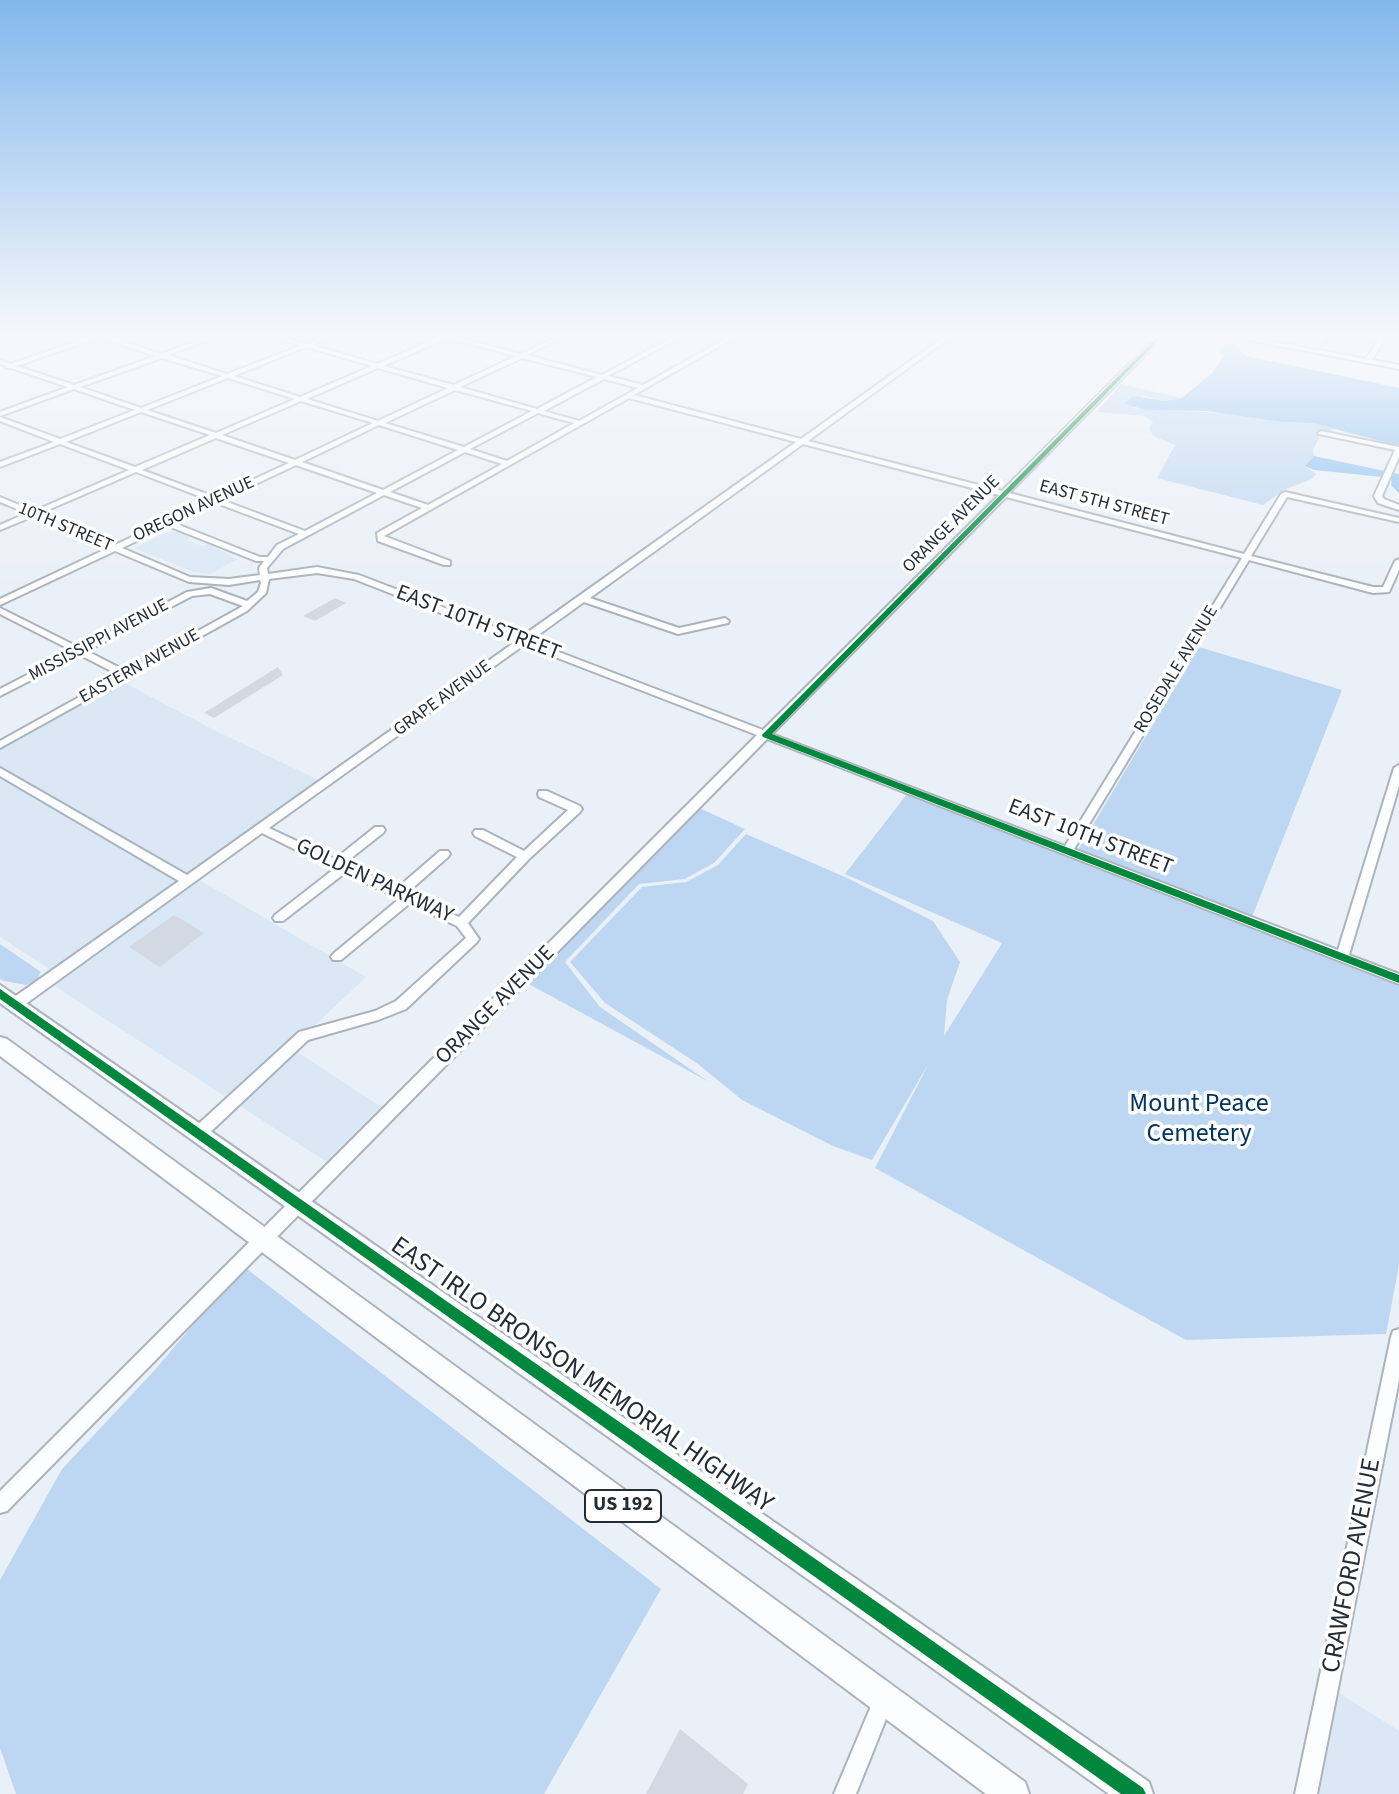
<!DOCTYPE html>
<html>
<head>
<meta charset="utf-8">
<style>
	body { margin:0 }
	canvas { display:block; background:#eaf0f7 }
</style>
</head>
<body>
<canvas width="1399" height="1794"></canvas>
<script>
const c = document.querySelector('canvas').getContext('2d');
c.lineJoin = 'round';
function fill(path, color) { c.fillStyle = color; c.fill(path, 'evenodd'); }
const toPath = rows => new Path2D(rows.map(r => 'M' + r).join(''));
function strokePath(path, color, width, dash) { c.strokeStyle = color; c.lineWidth = width; c.lineCap = dash ? 'butt' : 'round'; c.setLineDash(dash || []); c.stroke(path); }
function drawText(font, color, halo, rows, align = 'center') {
  c.font = font + ' "Source Sans 3",sans-serif'; c.lineWidth = 7; c.setLineDash([]); c.textBaseline = 'middle'; c.strokeStyle = halo; c.fillStyle = color; for (const [text, x, y, turn = 0] of rows) {
    c.save(); c.translate(x, y); c.rotate((+turn || 0) * Math.PI / 180); c.textAlign = isNaN(turn) ? turn : align; if (halo) c.strokeText(text, 0, 0); c.fillText(text, 0, 0); c.restore();
  }
}
const built = toPath([
	[168,532,179,532,190,537,187,540,203,546,207,544,238,559,210,574,194,572,134,548],
	[121,681,216,731,327,784,198,879,366,977,291,1048,394,1115,339,1170,45,980,52,971,0,937,0,748],
	[1332,1688,1399,1731,1399,1794,1311,1794]
]);
const green = toPath([
	[1121,384,1182,398,1165,401,1143,396,1133,408,1236,414,1283,422,1312,423,1334,429,1320,436,1313,450,1314,456,1305,466,1316,474,1312,479,1284,490,1263,505,1157,478,1175,445,1153,436,1149,428,1153,422,1145,416,1097,412],
	[1199,647,1342,690,1252,917,1078,850],
	[907,794,1399,986,1399,1265,1386,1334,1186,1340,875,1168,929,1063,872,1160,833,1146,742,1100,698,1064,605,1003,570,962,642,887,686,882,718,865,746,834,845,877,933,921,960,962,947,1000,944,1036,1002,943,845,874],
	[697,807,745,829,714,863,685,879,639,884,565,962,600,1007,709,1082,525,982],
	[0,944,41,972,38,977,46,975,26,985,4,981,0,979],
	[243,1266,661,1589,544,1794,16,1794,0,1748,0,1580,62,1469,153,1372]
]);
const water = toPath([
	[1233,343,1246,356,1399,388,1399,446,1312,423,1283,422,1207,411,1146,410,1124,404,1133,396,1165,401,1182,398,1212,373,1224,356,1216,350],
	[1314,456,1399,474,1399,493,1391,485,1392,478,1314,470,1305,466]
]);
const canal = toPath([
	[1325,337,1331,337,1324,347,1320,347,1325,337]
]);
const building = toPath([
	[335,598,346,603,315,621,303,616],
	[278,667,283,675,214,718,204,713],
	[174,915,204,933,160,967,129,947],
	[680,1729,748,1784,743,1794,646,1794]
]);
const minor = toPath([
	[89,337,99,337,17,366,74,385,156,356,99,337,109,337,161,354,207,337,216,337,168,355,227,374,300,346,273,337,283,337,306,344,322,337,331,337,312,345,377,364,439,337,456,337,521,354,556,337,564,337,527,355,602,375,673,337,681,337,608,376,643,385,728,337,736,337,634,395,801,439,944,337,951,337,808,441,1002,491,1156,337,1163,337,1009,493,1244,554,1281,494,1285,492,1399,518,1399,522,1287,497,1251,556,1373,587,1383,587,1395,561,1399,559,1399,570,1389,592,1373,593,1249,560,1074,849,1338,950,1394,768,1399,765,1399,786,1349,955,1399,974,1399,984,767,739,7,1511,0,1513,0,1491,757,735,524,645,269,828,335,859,375,827,383,827,385,830,383,833,345,863,397,888,440,851,448,851,450,854,448,857,407,893,459,917,517,857,475,836,473,833,475,830,483,830,524,851,568,810,539,797,538,794,539,791,547,791,580,806,582,809,580,812,529,859,468,923,479,939,477,942,406,1009,378,1020,308,1040,204,1138,199,1139,194,1138,192,1133,194,1128,299,1032,375,1011,396,1001,466,938,457,926,409,904,341,960,333,960,331,957,333,954,399,899,345,873,283,921,275,921,273,918,275,915,334,869,262,833,20,1008,15,1009,10,1008,8,1004,10,1000,179,881,0,776,0,768,187,875,515,642,354,579,317,573,269,579,266,593,247,611,0,748,0,741,119,675,80,655,0,696,0,689,73,651,0,614,0,608,80,648,187,592,211,588,247,601,258,592,261,583,260,580,229,585,189,582,115,551,0,605,0,599,108,548,34,516,0,530,0,525,27,513,0,502,0,497,34,511,129,470,60,444,0,467,0,462,54,442,0,421,0,417,60,439,135,410,74,389,0,416,0,412,68,387,11,368,6,368,6,366,0,364,0,360,11,364,89,337],
	[447,338,516,356,454,385,384,366,447,338],
	[306,347,372,366,300,397,234,376,306,347],
	[162,358,222,376,141,408,80,387,162,358],
	[522,358,597,377,537,409,460,387,522,358],
	[378,368,448,388,378,421,307,399,378,368],
	[228,378,295,399,216,433,147,410,228,378],
	[604,379,638,388,579,421,544,411,604,379],
	[455,390,532,411,464,447,385,423,455,390],
	[629,398,796,442,521,637,359,575,317,567,268,574,267,568,283,549,384,495,422,508,377,533,378,541,444,565,450,565,450,561,384,536,629,398],
	[301,401,373,423,295,460,222,435,301,401],
	[141,412,210,435,135,467,66,442,141,412],
	[538,413,574,423,507,461,470,449,538,413],
	[379,425,458,450,383,490,302,462,379,425],
	[216,438,289,463,215,497,142,470,216,438],
	[803,444,999,495,763,730,530,641,584,602,678,634,728,623,729,621,725,618,679,628,590,598,803,444],
	[465,452,502,464,428,505,390,492,465,452],
	[296,465,377,493,305,531,222,500,296,465],
	[136,472,209,500,115,545,41,513,136,472],
	[1006,497,1242,558,1065,846,772,734,1006,497],
	[216,503,299,534,277,545,268,557,260,557,174,523,216,503],
	[168,526,256,561,264,561,259,568,260,575,229,579,190,577,122,548,168,526],
	[210,594,243,606,126,671,87,651,192,596,210,594],
	[1234,337,1248,337,1366,359,1380,337,1386,337,1372,360,1399,365,1399,369,1234,337],
	[1321,431,1399,447,1399,457,1382,496,1384,499,1399,505,1399,510,1378,503,1374,496,1395,450,1319,434,1318,433,1321,431],
	[1399,1329,1399,1380,1317,1794,1295,1794,1391,1337,1393,1331,1399,1329],
	[884,1689,891,1692,894,1699,856,1794,834,1794,877,1692,884,1689]
]);
const highway = toPath([
	[0,985,1149,1782,1153,1794,1109,1794,0,1003,0,985],
	[0,1037,7,1039,1025,1782,1029,1794,986,1794,0,1056,0,1037]
]);
const cycleway = toPath([
	[1157,337,1162,337,772,734,1399,975,1399,983,763,737,762,735,1157,337],
	[0,989,1143,1788,1146,1794,1121,1794,0,999,0,989]
]);
const farStreetnames = [
	["EAST 5TH STREET",1104,504,15],
	["OREGON AVENUE",194,510,-25],
	["ORANGE AVENUE",952,525,-45],
	["10TH STREET",65,528,23],
	["MISSISSIPPI AVENUE",99,641,-28],
	["EASTERN AVENUE",140,667,-29],
	["ROSEDALE AVENUE",1177,670,-59],
	["GRAPE AVENUE",443,699,-36]
];
const shields = [
	[623,1506,76]
];
const shieldNames = [
	["US 192",623,1506]
];
const streetNames = [
	["EAST 10TH STREET",478,624,21],
	["EAST 10TH STREET",1090,838,21],
	["GOLDEN PARKWAY",374,882,25],
	["ORANGE AVENUE",496,1006,-45]
];
const nearParknames = [
	["Mount Peace",1199,1105],
	["Cemetery",1199,1135]
];
const nearStreetnames = [
	["EAST IRLO BRONSON MEMORIAL HIGHWAY",581,1376,35],
	["CRAWFORD AVENUE",1353,1566,-79]
];
fill(built, '#dae8f6');
fill(green, '#bdd7f2');
fill(water, '#8cbff1');
fill(canal, '#8cbff1');
fill(building, '#d2d9e2');
strokePath(minor, '#acb3bb', 4);
strokePath(highway, '#acb3bb', 4);
fill(minor, '#fcfdfe');
fill(highway, '#fcfdfe');
fill(cycleway, '#00873e');
const sky = c.createLinearGradient(0, 0, 0, 588);
sky.addColorStop(0, '#83b8ec');
sky.addColorStop(0.57, '#f6f8fb');
sky.addColorStop(1, '#f6f8fb00');
c.fillStyle = sky;
c.fillRect(0, 0, 1399, 588);
drawText('18px', '#222c37', '#fff', farStreetnames);
for (const [x, y, w] of shields) { const box = new Path2D(); box.roundRect(x - w / 2, y - 16, w, 32, 6); c.fillStyle = '#fff'; c.fill(box); strokePath(box, '#222c37', 2); }
drawText('bold 20px', '#222c37', null, shieldNames);
drawText('22px', '#222c37', '#fff', streetNames);
drawText('26px', '#003560', '#fff', nearParknames);
drawText('26px', '#222c37', '#fff', nearStreetnames);
</script>
</body>
</html>
